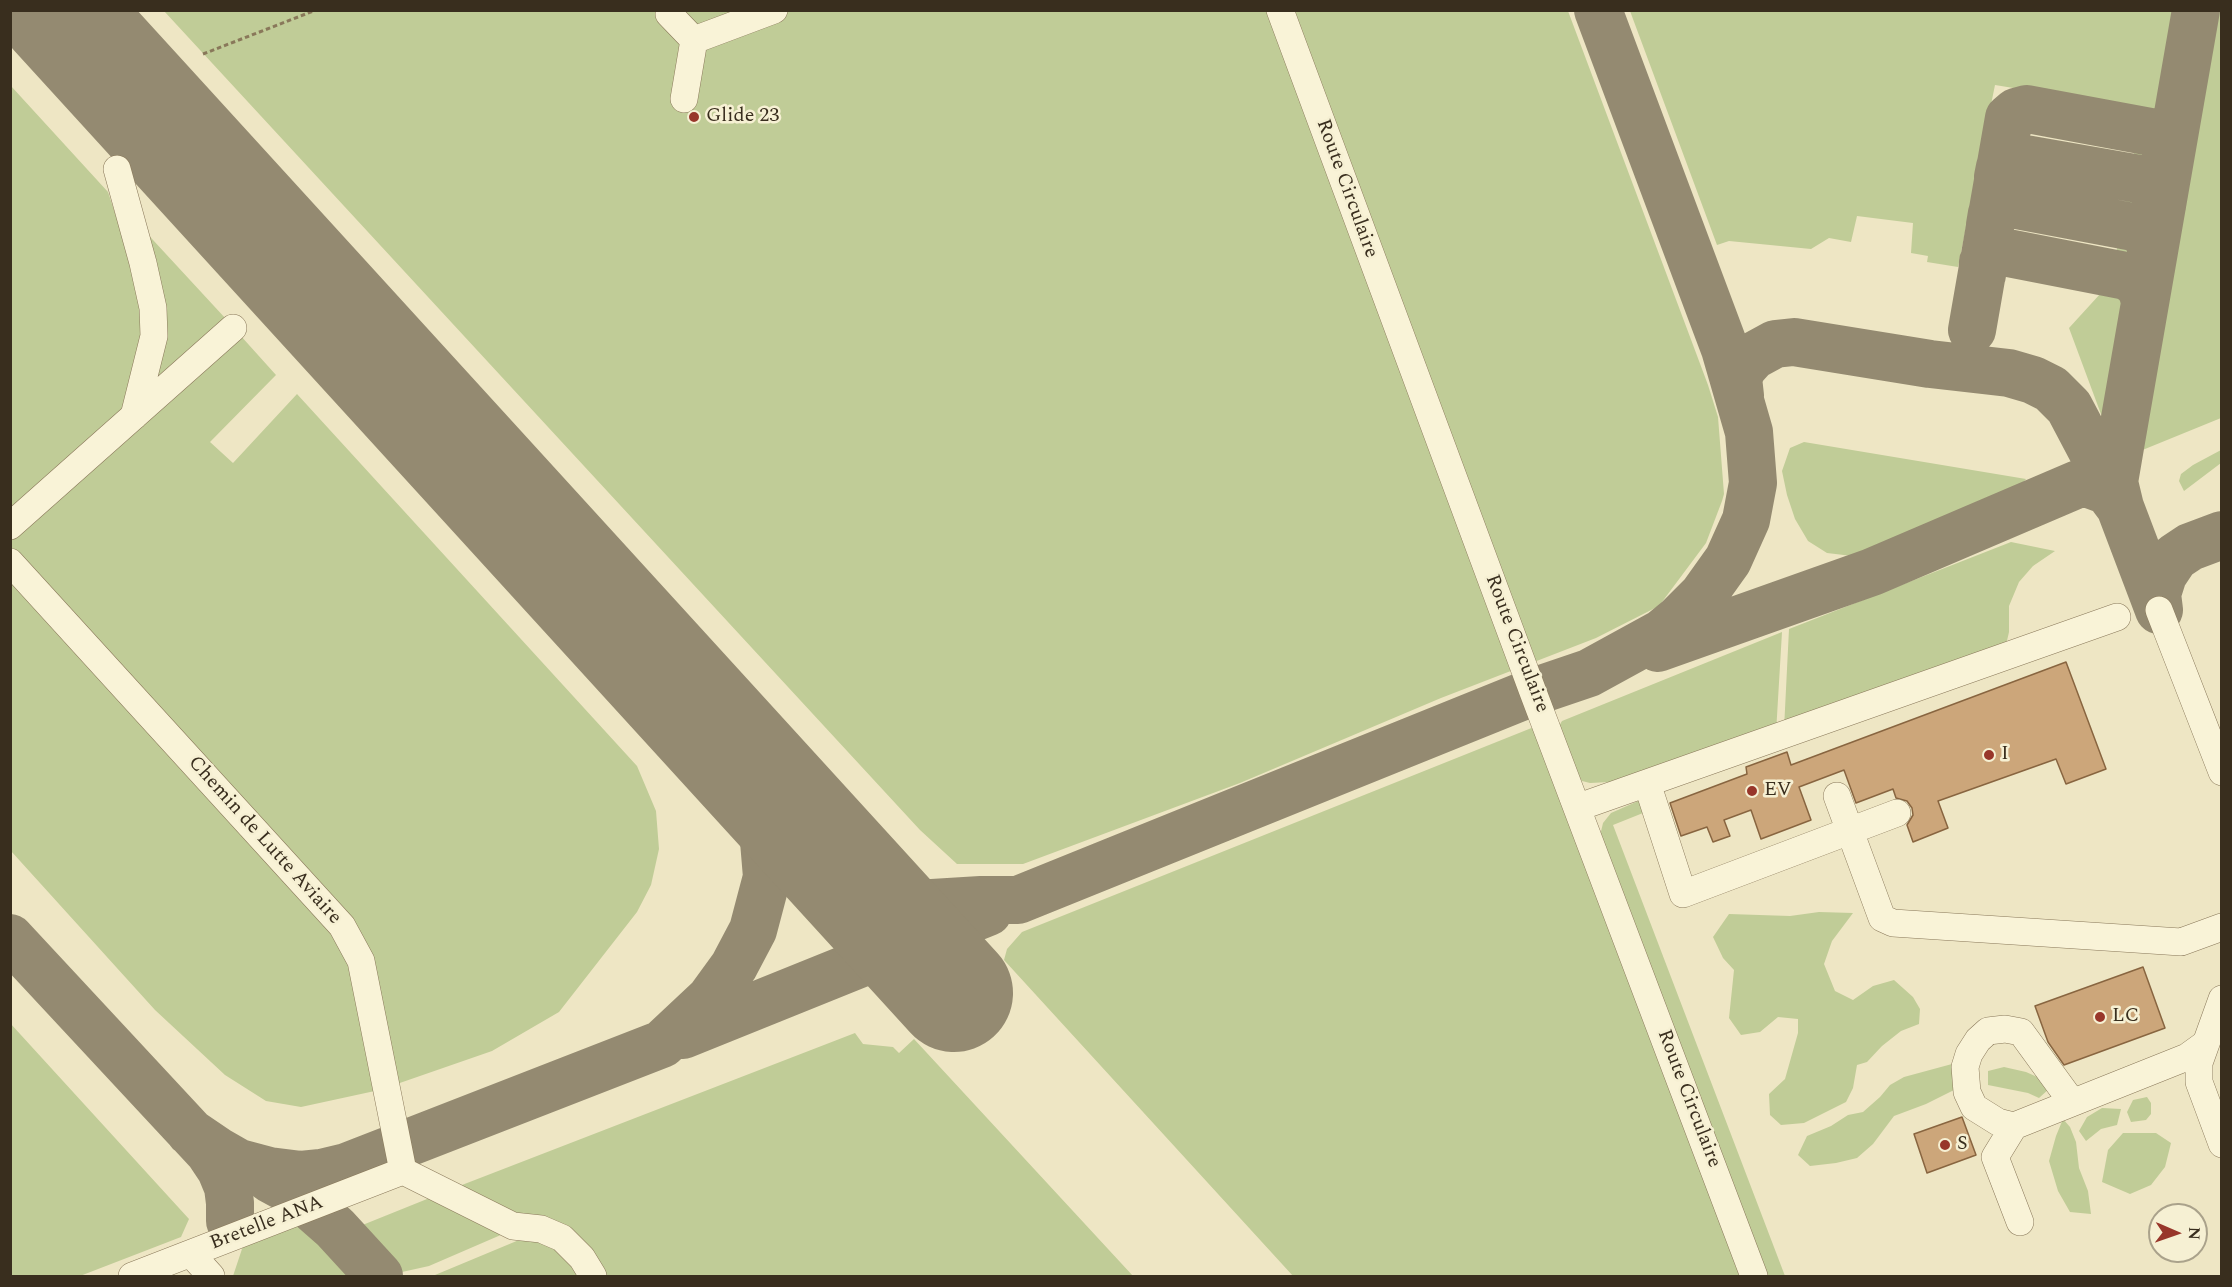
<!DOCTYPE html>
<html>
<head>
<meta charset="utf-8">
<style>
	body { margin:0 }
	#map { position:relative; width:2232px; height:1287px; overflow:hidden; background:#eee6c4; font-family:Spectral,serif }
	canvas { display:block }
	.frame { position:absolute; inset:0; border:12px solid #392e1e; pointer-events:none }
	.north { position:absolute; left:2148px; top:1203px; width:60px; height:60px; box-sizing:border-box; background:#f6f0d3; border:2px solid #aaa28b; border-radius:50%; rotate:92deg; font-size:16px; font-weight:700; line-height:24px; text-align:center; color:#392e1e }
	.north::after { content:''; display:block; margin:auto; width:21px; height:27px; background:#98362a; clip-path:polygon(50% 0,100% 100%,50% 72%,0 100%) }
</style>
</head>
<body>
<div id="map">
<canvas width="2232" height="1287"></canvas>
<div class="frame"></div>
<div class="north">N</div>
</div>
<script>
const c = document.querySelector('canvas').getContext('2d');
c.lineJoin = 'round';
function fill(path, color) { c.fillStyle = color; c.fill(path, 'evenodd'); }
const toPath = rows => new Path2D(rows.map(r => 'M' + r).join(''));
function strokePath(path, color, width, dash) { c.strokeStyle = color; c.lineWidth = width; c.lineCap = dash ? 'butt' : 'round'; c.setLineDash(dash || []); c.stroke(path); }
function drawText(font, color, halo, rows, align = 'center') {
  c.font = font + ' Spectral,serif'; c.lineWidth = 5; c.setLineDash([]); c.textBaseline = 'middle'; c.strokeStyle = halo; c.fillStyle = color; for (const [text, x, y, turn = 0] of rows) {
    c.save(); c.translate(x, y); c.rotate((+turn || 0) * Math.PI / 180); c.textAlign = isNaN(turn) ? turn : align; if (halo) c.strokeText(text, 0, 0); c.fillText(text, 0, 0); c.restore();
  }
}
const green = toPath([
	[164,11,1568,11,1708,385,1718,417,1724,494,1722,501,1706,543,1659,606,1596,638,1441,698,1240,783,1023,864,957,864,920,830],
	[1630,11,2221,11,2221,418,2118,460,2069,328,2111,282,2142,109,1995,85,1958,267,1927,262,1928,256,1911,253,1913,223,1857,216,1851,242,1829,238,1811,249,1729,241,1717,245],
	[11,86,108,192,144,301,145,340,131,389,113,426,11,512],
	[141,227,226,319,149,391],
	[240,335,276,375,210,442,233,463,297,394,637,766,656,811,659,849,651,885,637,912,559,1012,492,1051,394,1085,366,959,11,554,11,534],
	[1804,442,2026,479,2013,495,1994,509,1945,527,1890,551,1869,558,1827,553,1808,541,1795,519,1787,495,1782,471,1790,448],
	[2221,450,2221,463,2184,491,2179,481,2181,474,2193,465],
	[2011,542,2055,551,2033,566,2019,582,2009,606,2009,632,2006,645,1784,729,1789,629],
	[11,570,331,921,354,963,384,1089,301,1107,266,1101,225,1075,155,1010,11,851],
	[1782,632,1776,733,1629,781,1590,783,1582,781,1576,773,1559,726,1562,721],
	[1539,725,1744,1276,1293,1276,1004,960,1007,949,1022,932],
	[1645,798,1648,811,1613,825,1785,1276,1761,1276,1599,840,1603,823,1611,813],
	[1819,912,1853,913,1832,941,1824,964,1835,991,1853,1000,1873,986,1894,980,1913,997,1920,1009,1919,1024,1901,1031,1882,1046,1867,1062,1857,1065,1853,1088,1846,1102,1804,1123,1781,1125,1770,1115,1769,1094,1785,1079,1798,1033,1798,1019,1778,1017,1760,1032,1741,1035,1729,1018,1734,970,1723,958,1713,937,1729,914,1790,916],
	[10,1023,189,1219,181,1237,80,1276,11,1276],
	[855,1033,863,1044,893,1047,899,1053,914,1039,1133,1276,599,1276,583,1248,449,1190],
	[1952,1064,1958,1068,1954,1090,1926,1104,1894,1116,1873,1144,1857,1158,1836,1163,1810,1166,1798,1155,1807,1136,1831,1126,1848,1115,1863,1112,1880,1097,1890,1085,1904,1077],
	[2004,1067,2026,1072,2044,1080,2050,1088,2039,1098,2028,1093,1988,1085,1988,1071],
	[2147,1097,2151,1103,2151,1114,2146,1120,2131,1122,2127,1112,2133,1100],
	[2102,1108,2121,1109,2117,1125,2101,1129,2086,1141,2079,1131,2087,1117],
	[2063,1119,2070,1127,2076,1142,2079,1168,2088,1191,2091,1214,2070,1212,2058,1191,2049,1161,2056,1136],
	[2123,1133,2156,1133,2171,1143,2165,1167,2151,1185,2130,1194,2102,1182,2108,1150],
	[437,1195,510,1231,429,1266,402,1272,360,1226],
	[293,1225,304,1225,354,1276,233,1276,243,1246],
	[531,1235,549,1237,588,1276,426,1276,435,1275]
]);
const taxiway = toPath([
	[1998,177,2000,167,2008,161,2019,158,2139,179,2153,186,2159,194,2162,206],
	[1990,225,1992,213,2000,207,2011,204,2133,227,2144,232,2154,251],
	[1982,275,1983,262,1991,256,2003,252,2126,276,2135,281,2142,290,2145,302],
	[1972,330,2009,118,2016,112,2027,109,2151,132,2160,138,2166,145,2170,157],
	[1740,396,1738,378,1743,367,1753,356,1775,344,1794,342,1930,364,2009,373,2033,380,2051,389,2069,407,2117,498],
	[2120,507,2114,482,2120,447,2196,10],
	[2159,610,2157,594,2163,575,2175,557,2190,547,2222,535],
	[1658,648,1872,572,2078,484,2089,484,2108,491,2120,507,2159,610],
	[834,861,863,887,887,901,916,904,981,900,1018,900,1533,692,1589,673,1662,633,1679,619,1703,595,1728,560,1746,520,1753,483,1749,432,1725,349,1598,10],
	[10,938,209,1152,221,1170,228,1187,230,1203,230,1221],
	[683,1035,988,912],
	[190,1132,218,1151,239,1163,269,1171,301,1175,321,1173,346,1167,662,1044,710,999,734,966,753,930,767,877,763,829,745,779,725,743],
	[270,1179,294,1192,335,1228,379,1276]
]);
const runway = toPath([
	[57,10,954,993]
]);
const building = toPath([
	[2066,662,2106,769,2066,784,2056,759,1938,801,1948,828,1913,842,1907,825,1913,815,1912,808,1907,801,1896,798,1893,789,1856,803,1844,770,1799,787,1811,820,1761,839,1751,810,1724,820,1730,836,1713,842,1707,827,1681,836,1670,803,1747,774,1746,767,1787,752,1791,765,2066,662],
	[2143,967,2165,1028,2064,1065,2048,1042,2035,1006,2143,967],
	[1962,1117,1976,1155,1927,1173,1914,1134,1962,1117]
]);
const path = toPath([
	[203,54,316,10]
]);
const minor = toPath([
	[1280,10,1533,692,1754,1276],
	[669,14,694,40],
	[684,99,694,40,774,10],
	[117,169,143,263,153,308,154,336,134,416],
	[10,526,233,328],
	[10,562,342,926,361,961,403,1171,513,1226,541,1229,562,1238,582,1258,593,1276],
	[2159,610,2222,772],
	[1647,783,1683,894,1897,813],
	[1837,796,1882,918,1893,923,2181,942,2222,927],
	[1579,807,2117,617],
	[2222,999,2199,1063,2199,1082,2222,1144],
	[2014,1126,1998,1122,1974,1107,1967,1092,1965,1067,1969,1054,1978,1040,1988,1031,2005,1029,2021,1032,2072,1102],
	[2020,1222,1995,1157,2014,1126,2187,1057,2205,1044],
	[191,1254,211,1276],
	[132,1276,403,1171]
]);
const markers = [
	[694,117,6,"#98362a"],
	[1989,755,6,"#98362a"],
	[1752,791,6,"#98362a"],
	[2100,1017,6,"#98362a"],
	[1945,1145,6,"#98362a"]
];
const poiNames = [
	["Glide 23",706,117],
	["I",2001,755],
	["EV",1764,791],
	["LC",2112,1017],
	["S",1957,1145]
];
const streetNames = [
	["Route Circulaire",1346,189,70],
	["Route Circulaire",1516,644,69],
	["Chemin de Lutte Aviaire",264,841,48],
	["Route Circulaire",1688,1099,69],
	["Bretelle ANA",267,1224,-21]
];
fill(green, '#c0cc97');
strokePath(taxiway, '#948a71', 48);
strokePath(runway, '#948a71', 118);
fill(building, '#cca67a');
strokePath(building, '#886540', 1.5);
strokePath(minor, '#89785a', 28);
strokePath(path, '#89785a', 3, [4.5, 3]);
strokePath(minor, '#f9f3d7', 27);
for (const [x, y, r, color] of markers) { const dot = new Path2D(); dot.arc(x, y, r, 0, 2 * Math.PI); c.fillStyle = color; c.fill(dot); strokePath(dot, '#f6f0d3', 2); }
drawText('20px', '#392e1e', '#f6f0d3', poiNames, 'left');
drawText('20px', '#392e1e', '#f6f0d3', streetNames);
</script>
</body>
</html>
